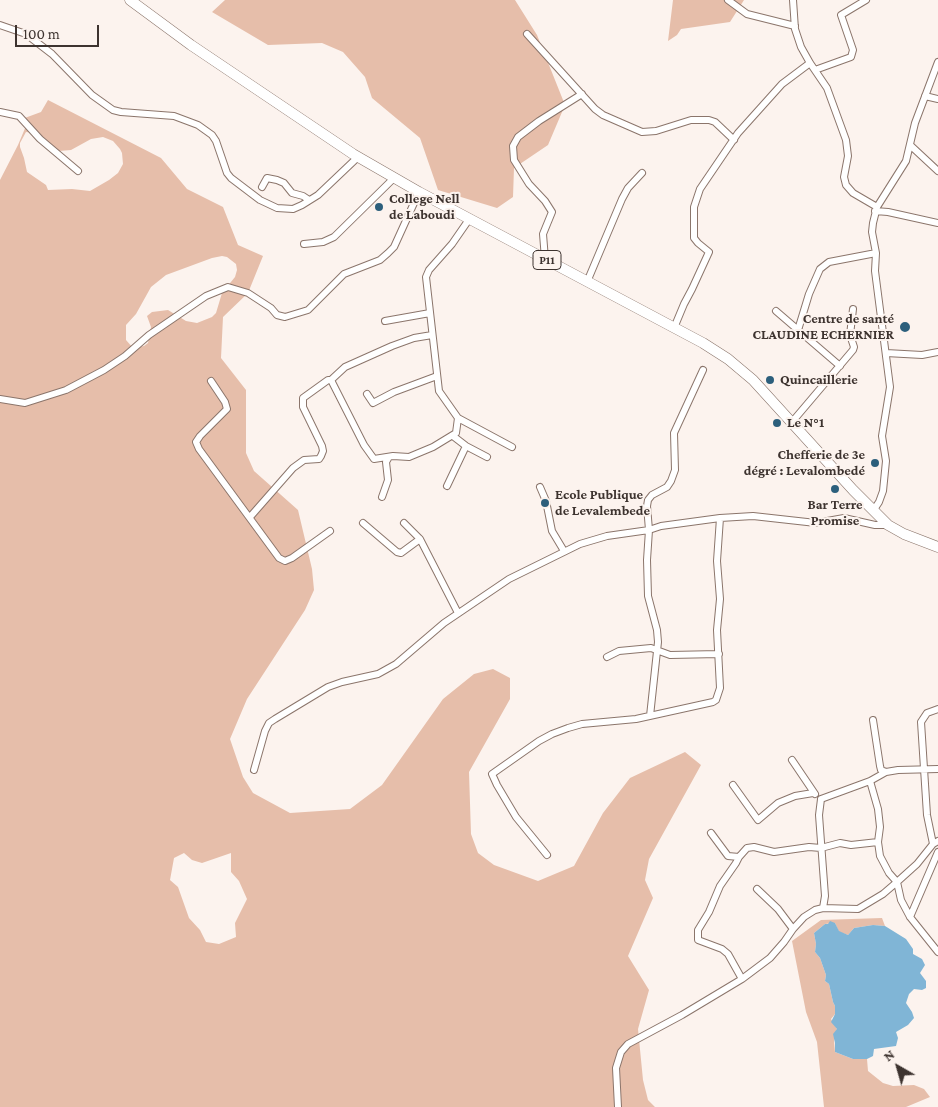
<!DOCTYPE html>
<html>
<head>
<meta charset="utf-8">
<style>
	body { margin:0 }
	#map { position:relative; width:938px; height:1107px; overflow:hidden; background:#fcf3ee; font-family:"Crimson Pro",serif }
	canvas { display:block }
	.north { position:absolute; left:873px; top:1042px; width:50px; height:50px; -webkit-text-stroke:4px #fcf3ee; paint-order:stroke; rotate:322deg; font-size:14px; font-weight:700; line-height:20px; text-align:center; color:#3d332f }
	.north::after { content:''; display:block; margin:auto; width:18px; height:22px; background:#3d332f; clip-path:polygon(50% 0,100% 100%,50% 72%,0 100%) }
	.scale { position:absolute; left:15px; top:25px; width:84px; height:22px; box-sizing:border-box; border:2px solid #3d332f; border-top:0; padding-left:6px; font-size:15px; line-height:18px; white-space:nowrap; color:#3d332f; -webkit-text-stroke:4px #fcf3ee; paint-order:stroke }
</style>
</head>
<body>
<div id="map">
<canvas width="938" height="1107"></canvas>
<div class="north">N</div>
<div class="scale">100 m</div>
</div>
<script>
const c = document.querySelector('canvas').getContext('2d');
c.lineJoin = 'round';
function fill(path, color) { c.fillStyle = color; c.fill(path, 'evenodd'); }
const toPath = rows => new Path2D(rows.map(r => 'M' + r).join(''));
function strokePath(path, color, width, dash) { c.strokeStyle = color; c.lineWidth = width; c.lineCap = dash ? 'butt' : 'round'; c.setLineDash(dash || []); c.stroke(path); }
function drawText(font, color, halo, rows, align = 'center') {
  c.font = font + ' "Crimson Pro",serif'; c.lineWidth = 4; c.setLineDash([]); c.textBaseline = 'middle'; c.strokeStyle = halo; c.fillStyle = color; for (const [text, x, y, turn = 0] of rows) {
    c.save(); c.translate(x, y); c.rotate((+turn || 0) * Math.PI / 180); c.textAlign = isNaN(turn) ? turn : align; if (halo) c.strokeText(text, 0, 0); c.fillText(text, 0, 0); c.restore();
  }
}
const green = toPath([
	[225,0,515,0,537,35,565,105,548,145,514,168,513,197,497,208,438,190,420,138,372,98,365,77,343,52,322,43,268,45,212,12],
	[673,0,744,0,730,22,681,29,677,35,668,41],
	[48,100,161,158,187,189,223,207,238,245,263,256,248,293,223,317,221,358,246,390,246,453,254,471,298,510,312,569,314,590,305,610,247,699,230,739,243,777,253,793,290,813,350,809,382,785,443,699,474,674,493,669,510,678,510,699,469,772,471,834,478,853,494,865,538,881,574,866,603,813,630,778,685,752,701,765,649,859,645,880,653,898,628,956,649,990,638,1029,643,1080,648,1100,655,1107,0,1107,0,180,18,145,26,126,22,119,41,112],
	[26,132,35,133,54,149,59,151,71,150,91,139,103,137,113,141,120,149,122,153,123,164,118,173,109,180,90,191,72,189,48,190,46,185,27,172,24,158,20,147,20,143],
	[222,256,227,257,236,264,237,270,235,277,222,293,216,313,212,317,197,323,186,321,168,310,152,312,147,316,151,327,148,343,144,346,133,348,126,340,126,325,136,314,151,287,166,275,212,258],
	[184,853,192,860,202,863,231,853,231,872,239,881,247,899,235,923,236,937,219,944,206,942,200,930,189,918,178,887,170,880,174,858],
	[882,918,885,926,873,925,854,928,848,935,839,932,835,923,825,924,814,933,816,944,815,952,820,958,826,975,825,981,829,984,833,1002,835,1006,835,1014,831,1019,837,1029,834,1041,835,1052,853,1059,867,1059,868,1071,883,1083,893,1086,914,1085,924,1089,930,1097,906,1107,824,1107,817,1042,806,1012,792,941,821,920]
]);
const water = toPath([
	[830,921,835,923,839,931,848,935,854,928,873,925,885,926,906,939,913,949,913,954,922,959,925,965,920,973,926,981,926,988,922,990,914,989,909,994,906,1003,912,1012,914,1018,908,1025,896,1032,898,1038,896,1046,874,1049,873,1056,867,1059,853,1059,835,1052,835,1043,833,1034,837,1029,831,1022,835,1014,835,1006,833,1002,829,984,825,981,826,975,820,958,815,952,816,944,814,933,825,924,828,924]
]);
const minor = toPath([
	[728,0,747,14,795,26],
	[793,0,795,29,801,47,810,63,827,88,846,140,848,156,844,177,846,185,853,193,877,207],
	[0,25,26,34,52,54,92,95,113,110,121,112,174,116,198,125,212,135,216,141,227,173,231,178,260,200,277,208,293,209,302,205,318,195,358,157],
	[527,34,595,109,603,115,642,132,656,131,691,120,709,120,715,122,734,140],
	[815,70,851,57,853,50,841,15,866,0],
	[925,96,938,99],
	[0,112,19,116,40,139,78,171],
	[910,145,938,171],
	[262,187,267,178,277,180,284,183,292,193,303,196,309,200],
	[875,211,888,212,938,223],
	[304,244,323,242,334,237,394,178],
	[545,259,543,234,552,212,545,201,529,184,514,160,513,146,518,137,539,121,582,94],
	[587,282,622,199,628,188,642,173],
	[776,311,840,366],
	[385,321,430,313],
	[674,328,684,304,692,289,709,252,698,243,694,238,694,207,700,189,738,133,782,84,810,63],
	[798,330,809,294,820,269,829,262,876,253],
	[886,353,922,355,938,352],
	[331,380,364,445,374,459,393,456,409,457,433,447,456,433,458,418,439,391,426,277,429,270,452,244,470,218],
	[211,381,225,402,227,409,200,436,196,442,199,449,279,558,285,561,292,558,330,531],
	[367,394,373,403,394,392,437,376],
	[0,399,25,403,66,390,104,370,125,356,149,335,206,296,228,287,248,293,271,308,277,315,285,317,308,310,344,274,380,260,388,253,394,247,419,192],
	[458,418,512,447],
	[792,422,853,350,854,347,850,335,853,309],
	[453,436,466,446,487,457],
	[447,486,466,446],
	[540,487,546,501,552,531,564,551],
	[382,497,388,480,386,462,389,457],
	[873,511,879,502,883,491,886,461,882,436,890,387,875,271,876,253,872,232,873,223,877,207,906,161,915,123,938,62],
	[250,517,293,468,304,460,319,459,321,456,323,451,322,446,303,407,303,398,328,380,331,380,345,367,392,346,414,338,432,335],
	[363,523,397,552,401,553,420,539],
	[404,523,420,539,458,613],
	[607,657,619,651,651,648,670,655,719,654],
	[650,716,658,642,657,630,648,596,647,560,649,530,647,506,648,500,652,495,667,487,671,481,675,470,674,433,703,370],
	[873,720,880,766,881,770,886,772],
	[792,760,815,794],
	[254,770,265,731,269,723,275,719,328,687,342,682,378,674,396,664,444,623,509,579,580,544,607,536,649,530,661,526,720,518,753,516,816,523,844,518,875,525,888,525],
	[870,781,878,809,880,827,878,842,880,856,889,873,897,882,901,900,910,917,938,952],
	[733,785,758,820,778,803,795,796,813,793],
	[821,799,870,781,886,772,898,770,938,769],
	[821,799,819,815,825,896,823,908],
	[711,833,728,856,739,857],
	[933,844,927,815,921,722,927,713,938,709],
	[547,855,516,817,497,785,492,774,539,741,552,734,568,728,582,724,636,719,713,702,716,700,720,688,717,630,720,599,717,561,720,518],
	[757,889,778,909,793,929],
	[910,917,938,852],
	[742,979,728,954,722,949,698,940,698,930,709,912,720,886,736,863,739,857,747,848,754,847,774,852,809,847,821,848,840,843,851,845,878,842],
	[618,1107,616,1068,621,1052,628,1044,682,1015,742,979,770,958,784,942,793,929,804,917,815,910,823,908,858,909,883,894,897,882,917,864,933,844,938,841]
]);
const primary = toPath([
	[130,0,191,45,353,154,419,192,703,343,728,359,753,380,853,490,888,525,904,534,938,547]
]);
const markers = [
	[379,207,5,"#2c5f7c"],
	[905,327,6,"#2c5f7c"],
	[770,380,5,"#2c5f7c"],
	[777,423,5,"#2c5f7c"],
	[875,463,5,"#2c5f7c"],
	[835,489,5,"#2c5f7c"],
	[545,503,5,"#2c5f7c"]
];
const shields = [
	[547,260,28]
];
const shieldNames = [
	["P11",547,260]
];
const poiNames = [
	["College Nell",389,199],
	["de Laboudi",389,215],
	["Centre de santé",894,319,"right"],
	["CLAUDINE ECHERNIER",894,335,"right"],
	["Quincaillerie",780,380],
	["Le N°1",787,423],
	["Chefferie de 3e",865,455,"right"],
	["dégré : Levalombedé",865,471,"right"],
	["Ecole Publique",555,495],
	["de Levalembede",555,511],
	["Bar Terre",835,505,"center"],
	["Promise",835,521,"center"]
];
fill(green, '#e6beaa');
fill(water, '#80b5d6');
strokePath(minor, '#8b756b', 8);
strokePath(primary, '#8b756b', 11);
strokePath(minor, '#fff', 6);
strokePath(primary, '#fff', 10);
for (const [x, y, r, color] of markers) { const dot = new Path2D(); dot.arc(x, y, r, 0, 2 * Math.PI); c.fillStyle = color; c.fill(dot); strokePath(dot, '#fcf3ee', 2); }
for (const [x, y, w] of shields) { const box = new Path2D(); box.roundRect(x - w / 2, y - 9.5, w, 19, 4); c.fillStyle = '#fcf3ee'; c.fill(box); strokePath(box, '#3d332f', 1); }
drawText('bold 12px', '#3d332f', null, shieldNames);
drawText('bold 14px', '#3d332f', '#fcf3ee', poiNames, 'left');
</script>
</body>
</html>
